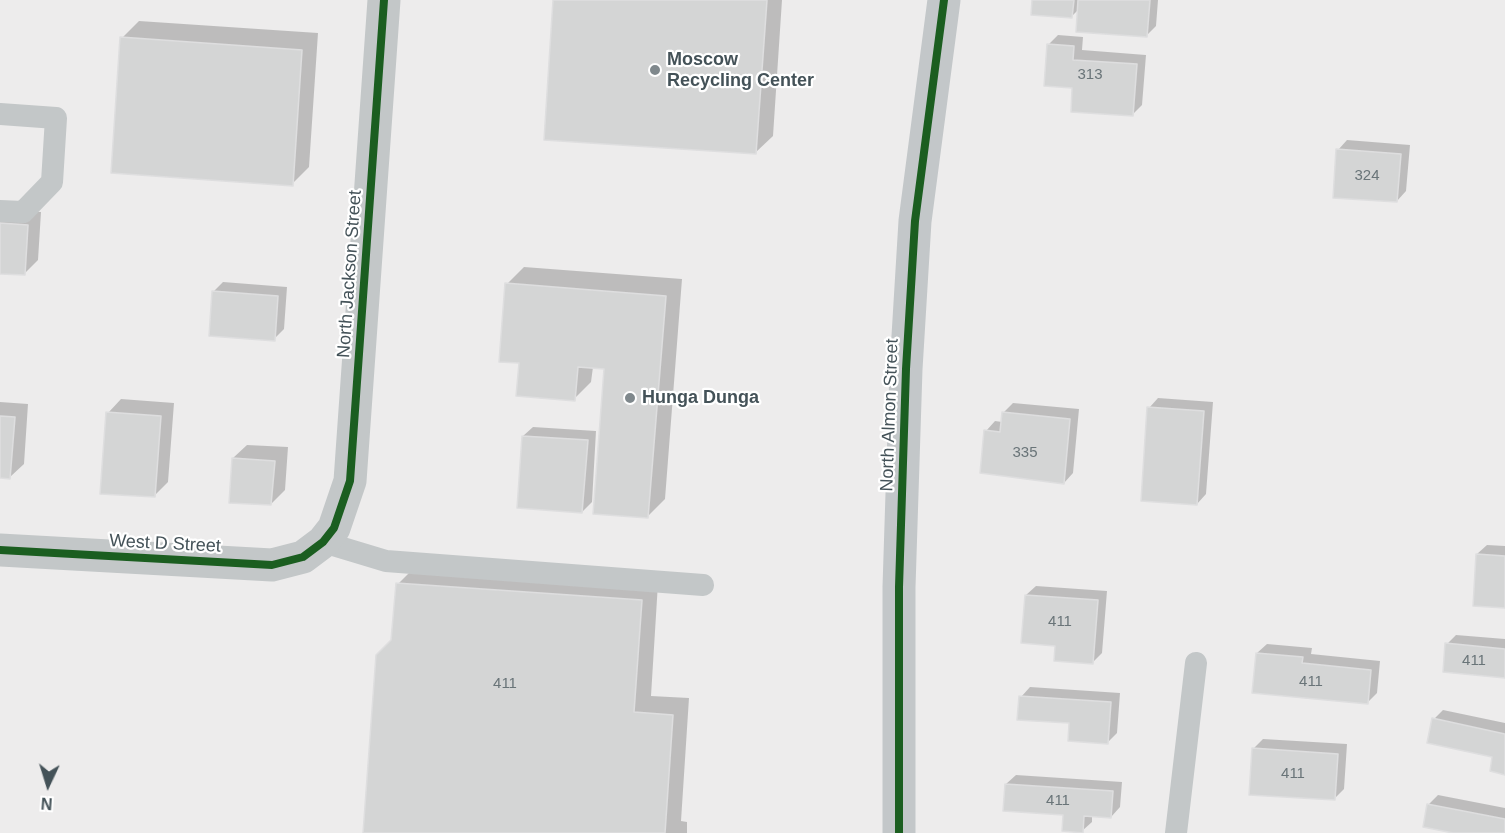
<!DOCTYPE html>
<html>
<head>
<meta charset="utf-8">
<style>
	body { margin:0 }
	#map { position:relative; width:1505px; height:833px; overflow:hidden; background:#edecec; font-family:Helvetica,sans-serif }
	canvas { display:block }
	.north { position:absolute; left:18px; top:755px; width:60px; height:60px; -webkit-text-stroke:4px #fff; paint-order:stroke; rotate:184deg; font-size:16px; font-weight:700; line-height:24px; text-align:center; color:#445258 }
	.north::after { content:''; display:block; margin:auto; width:21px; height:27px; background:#445258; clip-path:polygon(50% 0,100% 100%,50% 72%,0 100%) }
</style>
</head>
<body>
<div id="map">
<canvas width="1505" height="833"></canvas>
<div class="north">N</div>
</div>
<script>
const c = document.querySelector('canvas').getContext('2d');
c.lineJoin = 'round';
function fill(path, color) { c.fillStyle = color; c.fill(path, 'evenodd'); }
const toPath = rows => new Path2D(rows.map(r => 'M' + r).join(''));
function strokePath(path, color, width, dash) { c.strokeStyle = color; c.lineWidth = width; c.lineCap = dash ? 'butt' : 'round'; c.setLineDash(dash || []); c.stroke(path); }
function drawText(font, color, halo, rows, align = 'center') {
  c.font = font + ' Helvetica,sans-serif'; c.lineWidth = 4.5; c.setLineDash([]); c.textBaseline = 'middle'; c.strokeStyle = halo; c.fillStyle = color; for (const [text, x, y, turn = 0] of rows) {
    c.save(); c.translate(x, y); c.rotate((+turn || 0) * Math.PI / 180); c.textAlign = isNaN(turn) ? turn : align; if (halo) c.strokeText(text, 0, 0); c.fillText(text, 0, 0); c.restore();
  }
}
const shadow = toPath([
	[555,0,782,0,773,136,755,153],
	[1034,0,1158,0,1156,26,1146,36,1079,9,1072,16],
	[139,21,318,33,309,167,292,184,122,38],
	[1058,35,1083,37,1082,50,1146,55,1142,105,1132,115,1074,86,1048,45],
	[1347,140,1410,145,1406,191,1397,201,1338,150],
	[0,209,41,212,38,260,24,274,0,272],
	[524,267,682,279,665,499,648,516,606,368,593,367,591,382,574,399,520,362,507,284],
	[223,282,287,287,284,329,274,339,213,292],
	[1158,398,1213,402,1206,494,1197,504,1149,408],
	[121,399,174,403,168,482,154,496,108,413],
	[0,402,28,404,24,464,10,477,0,477],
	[1013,403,1079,409,1073,473,1064,483,1034,480,1034,477,986,431,995,421,1002,422,1003,413],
	[533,427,596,431,592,502,582,512,523,436],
	[247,445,288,447,285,490,271,504,233,458],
	[1487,545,1505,546,1505,606,1477,554],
	[415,567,658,583,651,696,689,698,681,821,687,822,687,833,365,833,393,641,398,584],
	[1036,586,1107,591,1102,653,1093,662,1026,595],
	[1456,635,1505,639,1505,676,1447,644],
	[1267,644,1312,648,1311,654,1380,661,1377,693,1367,703,1257,653],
	[1030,687,1120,693,1117,733,1108,742,1021,697],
	[1443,710,1505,723,1505,773,1494,756,1434,719],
	[1263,739,1347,744,1344,789,1334,799,1253,749],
	[1016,775,1122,782,1120,807,1111,817,1092,815,1092,822,1082,831,1065,813,1006,784],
	[1438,795,1505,808,1505,833,1461,833,1424,826,1429,804]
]);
const building = toPath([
	[553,0,767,0,756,154,544,140,553,0],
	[1032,0,1074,0,1072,18,1031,15,1032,0],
	[1078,0,1150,0,1147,37,1076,32,1078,0],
	[120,37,302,50,293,186,111,173,120,37],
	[1047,44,1074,46,1073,60,1137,64,1133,116,1071,112,1072,88,1044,86,1047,44],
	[1336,149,1401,154,1397,202,1333,198,1336,149],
	[0,223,28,225,25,275,0,274,0,223],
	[505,283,666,296,648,518,593,514,604,369,578,367,575,401,516,396,519,363,499,362,505,283],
	[212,291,278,296,275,341,209,336,212,291],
	[1147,407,1204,411,1197,505,1141,501,1147,407],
	[106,412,161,416,155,497,100,494,106,412],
	[1002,412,1070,419,1064,484,980,473,984,430,1000,432,1002,412],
	[0,416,15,417,10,479,0,478,0,416],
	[522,436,588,440,582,513,517,508,522,436],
	[232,458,275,461,271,505,229,503,232,458],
	[1476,554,1505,556,1505,608,1473,606,1476,554],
	[396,583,642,600,634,712,673,715,665,833,363,833,376,655,391,640,396,583],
	[1025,595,1098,600,1093,664,1054,661,1055,646,1021,643,1025,595],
	[1445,643,1505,649,1505,678,1443,672,1445,643],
	[1256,653,1303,657,1302,663,1371,670,1368,704,1252,693,1256,653],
	[1019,696,1111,702,1108,744,1068,741,1069,723,1017,720,1019,696],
	[1432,718,1505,734,1505,775,1490,771,1492,757,1427,743,1432,718],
	[1252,748,1338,754,1335,800,1249,795,1252,748],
	[1005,784,1113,791,1111,818,1084,816,1083,833,1062,831,1063,815,1003,811,1005,784],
	[1427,804,1505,819,1505,833,1453,833,1423,827,1427,804]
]);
const lane = toPath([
	[0,114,56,118,52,182,23,212,0,211],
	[323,542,386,561,703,585],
	[1176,833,1196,663]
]);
const street = toPath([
	[0,550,272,565,303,557,323,542,334,528,350,481,384,0]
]);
const secondary = toPath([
	[899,833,899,587,906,369,915,221,944,0]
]);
const cycleway = toPath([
	[0,550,272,565,303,557,323,542,334,528,350,481,384,0],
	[899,833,899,587,906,369,915,221,944,0]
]);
const markers = [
	[655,70,6,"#7f888c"],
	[630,398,6,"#7f888c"]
];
const numberNames = [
	["313",1090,75],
	["324",1367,176],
	["335",1025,453],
	["411",1060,622],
	["411",1474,661],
	["411",1311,682],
	["411",505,684],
	["411",1293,774],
	["411",1058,801]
];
const poiNames = [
	["Moscow",667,60],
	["Recycling Center",667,81],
	["Hunga Dunga",642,398]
];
const streetNames = [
	["North Jackson Street",350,274,-86],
	["North Almon Street",890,415,-88],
	["West D Street",165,544,3]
];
fill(shadow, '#0003');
fill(building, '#d4d5d5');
strokePath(building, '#dededf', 1.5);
strokePath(lane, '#c3c7c8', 22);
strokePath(street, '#c3c7c8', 33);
strokePath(secondary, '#c3c7c9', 33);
strokePath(cycleway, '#1b5e20', 8);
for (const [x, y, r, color] of markers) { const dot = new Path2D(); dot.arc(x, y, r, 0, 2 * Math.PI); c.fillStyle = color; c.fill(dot); strokePath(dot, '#fff', 2); }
drawText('15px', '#697478', null, numberNames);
drawText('bold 18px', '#445258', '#fff', poiNames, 'left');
drawText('18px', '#445258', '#fff', streetNames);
</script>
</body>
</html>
